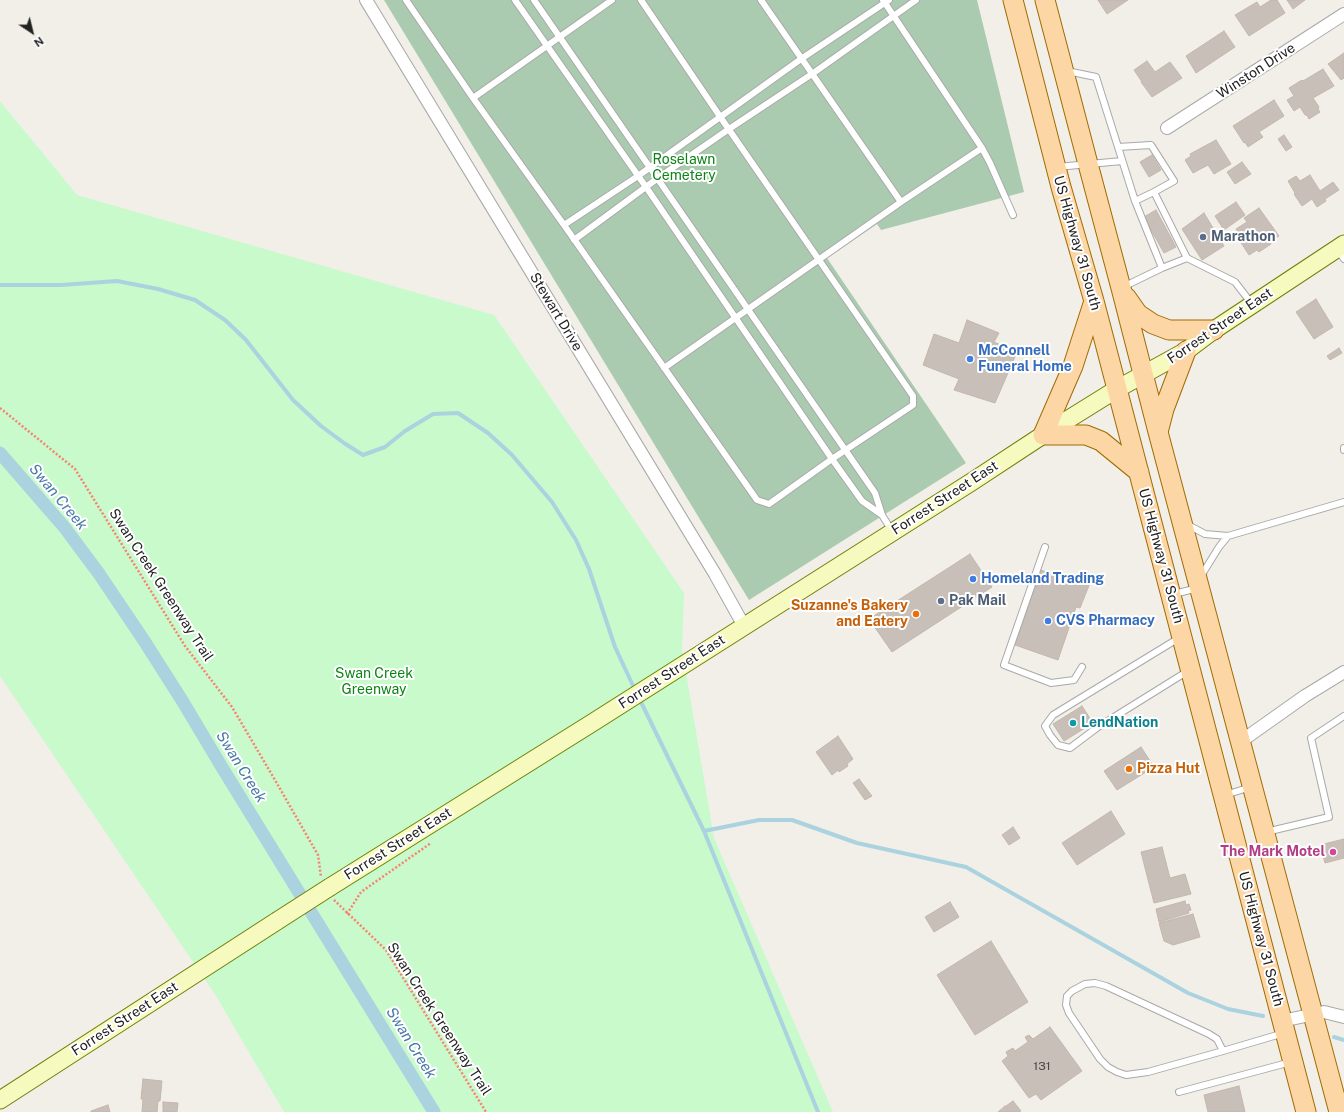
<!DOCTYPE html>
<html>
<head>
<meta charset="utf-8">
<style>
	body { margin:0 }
	#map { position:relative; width:1344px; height:1112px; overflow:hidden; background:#f2efe9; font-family:"Public Sans",sans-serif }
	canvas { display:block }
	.north { position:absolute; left:12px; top:12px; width:40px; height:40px; -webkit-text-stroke:3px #fff; paint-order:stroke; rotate:145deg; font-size:11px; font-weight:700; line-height:16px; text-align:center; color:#222 }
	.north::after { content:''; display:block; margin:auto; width:14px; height:18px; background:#222; clip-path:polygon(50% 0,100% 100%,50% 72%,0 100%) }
</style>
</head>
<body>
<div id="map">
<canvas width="1344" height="1112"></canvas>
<div class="north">N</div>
</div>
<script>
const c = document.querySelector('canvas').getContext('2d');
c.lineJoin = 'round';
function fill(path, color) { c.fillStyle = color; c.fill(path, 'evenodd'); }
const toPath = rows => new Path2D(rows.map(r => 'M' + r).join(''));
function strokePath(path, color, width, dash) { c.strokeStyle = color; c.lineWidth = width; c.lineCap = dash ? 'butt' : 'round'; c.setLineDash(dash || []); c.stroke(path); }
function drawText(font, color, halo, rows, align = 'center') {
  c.font = font + ' "Public Sans",sans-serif'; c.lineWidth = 4; c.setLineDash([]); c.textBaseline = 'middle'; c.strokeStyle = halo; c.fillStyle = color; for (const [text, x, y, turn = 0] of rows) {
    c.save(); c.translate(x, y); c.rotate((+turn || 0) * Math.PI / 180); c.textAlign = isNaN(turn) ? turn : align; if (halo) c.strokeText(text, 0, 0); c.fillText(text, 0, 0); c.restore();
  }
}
const cemetery = toPath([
	[384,0,977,0,1024,192,881,230,877,224,827,258,966,463,749,600]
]);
const park = toPath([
	[0,101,77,195,494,315,684,593,682,649,714,838,833,1112,284,1112,216,996,0,676]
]);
const stream = toPath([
	[0,285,61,285,117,281,158,289,195,300,225,320,246,340,293,400,321,426,344,443,363,455,385,447,405,431,433,414,458,413,488,433,512,455,552,502,576,540,589,569,615,647,635,690],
	[639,698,704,831,818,1112],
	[704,831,759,820,792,820,857,843,966,867,1188,993,1228,1009,1263,1016],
	[1334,1037,1344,1040]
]);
const canal = toPath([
	[0,453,65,528,100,575,143,639,183,702,223,769,434,1112]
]);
const building = toPath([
	[1098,0,1128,0,1107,14,1098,0],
	[1271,0,1277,0,1285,13,1249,36,1235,15,1257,2,1260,7,1271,0],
	[1287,0,1305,0,1293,9,1287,0],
	[1224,31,1235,47,1196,73,1186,56,1224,31],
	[1344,53,1344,78,1341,80,1328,64,1344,53],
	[1147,61,1155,72,1170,62,1182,78,1152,97,1141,82,1142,82,1134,70,1147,61],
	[1323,69,1334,86,1313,98,1319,107,1318,109,1320,112,1309,119,1307,115,1305,115,1300,107,1294,111,1287,100,1294,96,1289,88,1302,80,1303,81,1323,69],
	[1274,100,1284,116,1259,132,1263,137,1248,147,1245,142,1244,143,1233,126,1274,100],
	[1284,135,1292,147,1286,151,1278,139,1284,135],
	[1216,140,1231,164,1214,174,1208,165,1193,173,1185,160,1191,156,1190,154,1216,140],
	[1152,155,1161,170,1149,177,1140,162,1152,155],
	[1242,162,1251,174,1235,184,1227,172,1242,162],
	[1310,175,1320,191,1333,182,1339,190,1325,199,1326,201,1317,207,1312,199,1302,206,1294,194,1295,193,1288,181,1296,176,1300,181,1310,175],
	[1236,202,1245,215,1224,230,1215,216,1236,202],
	[1259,208,1279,236,1270,242,1271,244,1259,252,1257,250,1249,255,1238,238,1241,237,1236,229,1247,222,1244,218,1259,208],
	[1156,210,1176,247,1164,253,1144,217,1156,210],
	[1204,213,1224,246,1202,260,1182,229,1204,213],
	[1316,299,1333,327,1314,339,1296,312,1316,299],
	[967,320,999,333,994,342,1017,352,995,403,954,390,959,379,923,365,934,334,959,343,967,320],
	[1339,348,1342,353,1330,360,1327,356,1339,348],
	[970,554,992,587,892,652,869,619,970,554],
	[1041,570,1057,576,1060,573,1090,583,1080,608,1076,607,1058,660,1015,645,1041,570],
	[1082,706,1093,723,1064,741,1053,724,1082,706],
	[838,736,853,759,847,764,848,766,839,772,838,770,832,775,816,752,838,736],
	[1141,747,1154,767,1117,790,1104,771,1141,747],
	[859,779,872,796,865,800,853,783,859,779],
	[1111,811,1125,834,1077,865,1062,843,1111,811],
	[1013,827,1020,838,1009,845,1002,835,1013,827],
	[1344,839,1344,858,1325,863,1320,845,1344,839],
	[1162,847,1170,878,1185,874,1191,894,1154,903,1141,852,1162,847],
	[1185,901,1186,905,1189,904,1191,910,1188,911,1189,913,1159,922,1156,909,1185,901],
	[950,902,959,917,934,932,925,917,950,902],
	[1193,914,1200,937,1173,945,1164,941,1159,923,1193,914],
	[991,941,1028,1002,975,1035,937,975,991,941],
	[1050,1027,1082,1071,1041,1100,1036,1094,1029,1098,1002,1061,1008,1056,1006,1052,1013,1048,1015,1051,1028,1042,1025,1037,1029,1035,1033,1039,1050,1027],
	[143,1079,162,1081,160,1101,158,1101,157,1112,142,1112,143,1099,141,1099,143,1079],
	[1239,1086,1245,1112,1208,1112,1204,1095,1239,1086],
	[1013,1101,1021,1111,1019,1112,1010,1112,1006,1106,1013,1101],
	[163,1102,178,1103,177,1112,163,1112,163,1102],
	[108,1105,110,1112,91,1112,91,1111,108,1105],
	[1005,1106,1009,1112,998,1112,1005,1106]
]);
const path = toPath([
	[0,408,75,469,185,646,232,707,275,780,318,855,321,877],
	[334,900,386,950,486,1112],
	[347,914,361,892,431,843]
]);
const lane = toPath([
	[406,0,473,98,564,225,757,500,769,504,832,459,913,405,913,396,721,118,641,0],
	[515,0,646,187,832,459,862,501,882,515,875,493,534,0],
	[761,0,901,202],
	[1067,71,1096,77,1135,201,1162,268],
	[473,98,612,0],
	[1118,147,1151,145,1174,181,1154,192,1135,201],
	[982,148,990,163,1013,215],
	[1057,167,1122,161],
	[1154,192,1187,258],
	[564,225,638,176,801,59,889,0],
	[574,240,658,178,729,129,812,74,916,0],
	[1337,249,1344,259],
	[1123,287,1162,268,1187,258,1235,282,1252,304],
	[664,368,901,202,982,148,883,0],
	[1344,448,1344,450],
	[882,515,892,531],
	[1188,525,1205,534,1228,536,1219,547,1201,576],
	[1228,536,1344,502],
	[1045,547,1004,665,1051,683,1074,680,1082,667],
	[1174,594,1198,588],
	[1179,638,1053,715,1045,726,1050,735,1058,745,1070,748,1098,727,1188,671],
	[1225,795,1251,787],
	[1266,832,1329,817,1311,738,1344,716],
	[1223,1051,1217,1039,1209,1034,1106,986,1095,983,1085,984,1072,991,1067,996,1066,1005,1069,1013,1100,1059,1108,1067,1117,1072,1126,1075,1148,1072,1223,1051,1284,1033],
	[1179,1092,1291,1062]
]);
const street = toPath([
	[366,0,715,574,744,626],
	[1167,128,1344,14],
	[1240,742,1305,696,1344,672],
	[1282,1021,1324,1012,1344,1017]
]);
const secondary = toPath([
	[330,887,592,723,973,481,1043,435,1117,389,1186,351,1214,330,1344,244],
	[0,1100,277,921]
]);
const primary = toPath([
	[1013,0,1061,187,1094,301,1306,1112],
	[1045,0,1088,164,1121,288,1158,432,1339,1112],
	[1126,297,1138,314,1153,324,1169,330,1214,330],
	[1094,301,1073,366,1043,435,1086,435,1101,441,1139,472],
	[1158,432,1164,409,1186,351]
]);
const secondaryBridge = toPath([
	[277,921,330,887]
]);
const markers = [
	[1203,237,4,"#5c6f8a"],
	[970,359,4,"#3f7fe0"],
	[973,579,4,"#3f7fe0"],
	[941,601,4,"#5c6f8a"],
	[916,614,4,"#e8710a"],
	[1048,621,4,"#3f7fe0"],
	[1073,723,4,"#0f9aa8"],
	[1129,769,4,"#e8710a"],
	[1333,852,4,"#d1479c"]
];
const numberNames = [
	["131",1042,1066]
];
const streetNames = [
	["Winston Drive",1256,71,-33],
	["US Highway 31 South",1077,243,74],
	["Stewart Drive",556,312,59],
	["Forrest Street East",1220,326,-34],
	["Forrest Street East",945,498,-33],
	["US Highway 31 South",1161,556,75],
	["Swan Creek Greenway Trail",161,585,57],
	["Forrest Street East",672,672,-33],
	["Forrest Street East",398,844,-32],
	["US Highway 31 South",1261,939,75],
	["Forrest Street East",125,1019,-33],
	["Swan Creek Greenway Trail",439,1019,57]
];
const parkNames = [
	["Roselawn",684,160],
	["Cemetery",684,176],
	["Swan Creek",374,674],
	["Greenway",374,690]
];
const serviceNames = [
	["Marathon",1211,237],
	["Pak Mail",949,601]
];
const shopNames = [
	["McConnell",978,351],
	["Funeral Home",978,367],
	["Homeland Trading",981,579],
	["CVS Pharmacy",1056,621]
];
const foodNames = [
	["Suzanne's Bakery",908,606],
	["and Eatery",908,622],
	["Pizza Hut",1137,769,"left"]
];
const cultureNames = [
	["LendNation",1081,723]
];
const hotelNames = [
	["The Mark Motel",1325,852]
];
const waterNames = [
	["Swan Creek",58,497,50],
	["Swan Creek",241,767,58],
	["Swan Creek",411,1043,58]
];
fill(cemetery, '#aacbaf');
fill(park, '#c8facc');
strokePath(stream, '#aad3df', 4);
strokePath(canal, '#aad3df', 13);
fill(building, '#c7bfb8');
strokePath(building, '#c4b6ab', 1);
strokePath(lane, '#a9a9a9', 8);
strokePath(street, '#a9a9a9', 14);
strokePath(secondary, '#707d05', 19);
strokePath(primary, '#a06b00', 21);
strokePath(path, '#fa8072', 2.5, [2, 2]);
strokePath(lane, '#fff', 6);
strokePath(street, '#fff', 12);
strokePath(secondary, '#f7fabf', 17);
strokePath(primary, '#fcd6a4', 19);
strokePath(secondaryBridge, '#707d05', 19, []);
strokePath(secondaryBridge, '#f7fabf', 17);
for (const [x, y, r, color] of markers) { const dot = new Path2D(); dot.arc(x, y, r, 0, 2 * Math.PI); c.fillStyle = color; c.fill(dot); strokePath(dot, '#fff', 1.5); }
drawText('12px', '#4b4948', null, numberNames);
drawText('14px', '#222', '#fff', streetNames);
drawText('14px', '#0c8416', '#fff', parkNames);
drawText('bold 14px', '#4e5e75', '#fff', serviceNames, 'left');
drawText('bold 14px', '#366cbe', '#fff', shopNames, 'left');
drawText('bold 14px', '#c56008', '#fff', foodNames, 'right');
drawText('bold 14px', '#0d838f', '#fff', cultureNames, 'left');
drawText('bold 14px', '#b23c85', '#fff', hotelNames, 'right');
drawText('italic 15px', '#4a7aab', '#fff', waterNames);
</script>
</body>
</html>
